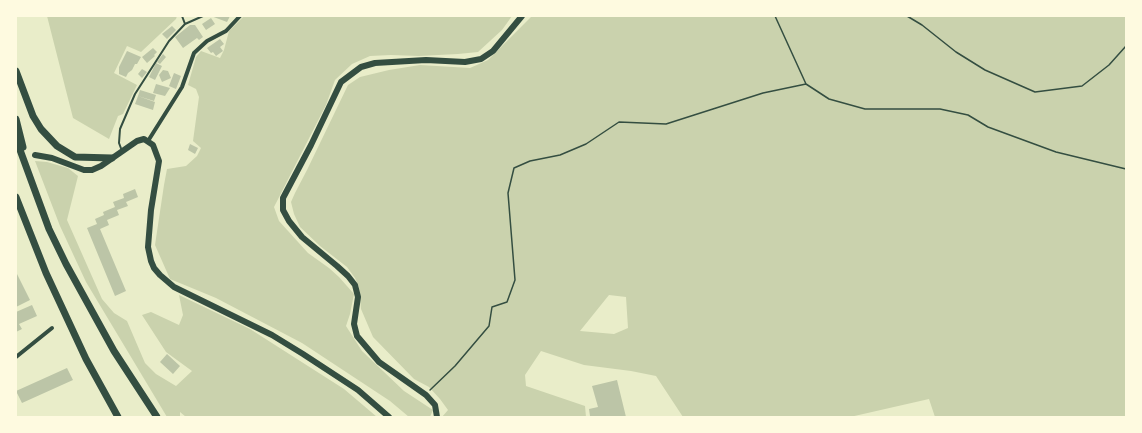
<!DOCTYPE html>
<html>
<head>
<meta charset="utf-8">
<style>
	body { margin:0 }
	#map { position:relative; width:1142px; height:433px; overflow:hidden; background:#e9edc9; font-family:Poppins,sans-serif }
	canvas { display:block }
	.frame { position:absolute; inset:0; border:17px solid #fefae0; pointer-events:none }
</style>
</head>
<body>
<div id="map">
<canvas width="1142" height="433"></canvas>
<div class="frame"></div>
</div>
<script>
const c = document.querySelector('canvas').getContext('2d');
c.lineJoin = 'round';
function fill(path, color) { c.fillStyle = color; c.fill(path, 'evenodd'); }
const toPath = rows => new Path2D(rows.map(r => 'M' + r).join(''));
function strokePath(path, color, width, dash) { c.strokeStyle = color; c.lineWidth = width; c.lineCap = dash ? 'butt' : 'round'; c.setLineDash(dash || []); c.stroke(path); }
const green = toPath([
	[47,16,177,16,176,19,141,52,127,46,114,73,137,85,123,114,118,116,109,139,73,118],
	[244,16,512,16,502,30,478,52,458,54,419,56,391,55,370,56,352,64,335,80,326,105,274,207,279,221,308,253,329,268,339,277,354,294,350,314,346,326,362,351,404,391,433,410,430,417,409,417,390,401,302,343,216,298,170,279,155,245,164,185,167,169,186,166,197,156,201,148,193,141,199,97,196,89,188,85,196,57,201,51,220,58,224,50,229,31],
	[532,16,1126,16,1126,417,935,417,929,399,850,417,683,417,656,376,631,371,584,365,541,351,525,375,526,386,585,406,586,417,442,417,448,410,440,399,429,387,414,379,373,337,361,309,359,287,355,278,347,267,320,246,300,227,294,214,291,202,295,193,307,170,348,85,360,77,389,70,420,65,470,68,488,60],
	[609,295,626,297,628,328,614,334,580,331],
	[35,161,47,162,68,168,78,176,67,220,102,299,114,313,127,321,145,363,156,374,176,386,192,371,166,352,142,315,151,312,179,325,183,315,179,295,250,329,344,389,377,417,186,417,180,412,180,417,167,417,86,282,60,226]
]);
const building = toPath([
	[211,16,230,16,227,22],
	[211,18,215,24,206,30,202,24],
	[190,25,195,25,203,37,199,40,197,38,183,48,175,37],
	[172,26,176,30,167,39,162,34],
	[220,39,224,44,220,47,223,51,216,56,213,52,211,53,207,48],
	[153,48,157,52,154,55,155,56,147,63,142,57],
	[127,51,141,57,137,64,135,64,132,70,128,73,126,77,119,74,119,67],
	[163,54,166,57,160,64,157,62],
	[156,63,162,66,155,80,149,77],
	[142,69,147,72,142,78,138,74],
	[163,70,168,71,171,78,162,82,159,75],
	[174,73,181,76,176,89,169,86],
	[156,84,170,88,165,96,153,93],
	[140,90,156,95,154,101,138,96],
	[138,96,155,102,153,110,135,104],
	[190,144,198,148,195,154,188,150],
	[135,189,138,197,126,202,128,206,117,210,119,215,107,220,109,225,100,229,126,291,115,296,87,228,97,224,95,219,104,215,103,212,115,207,113,202,124,198,123,194],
	[16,272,30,300,16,307],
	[32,305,37,316,19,324,22,329,16,332,16,312],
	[167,354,180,366,173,374,160,362],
	[67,368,73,380,22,403,16,391],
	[617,380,626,417,595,417,590,416,589,409,598,407,592,386]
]);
const path = toPath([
	[775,16,806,84,829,99,865,109,940,109,968,115,988,127,1056,152,1126,169],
	[907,16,922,25,956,52,985,70,1035,92,1082,86,1109,65,1126,46],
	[430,390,455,366,489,326,492,307,507,302,515,280,508,193,514,168,530,161,560,155,586,144,619,122,666,124,763,93,806,84]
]);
const service = toPath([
	[182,16,185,24],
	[122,151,119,143,120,129,135,94,169,41,185,24,203,16]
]);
const minor = toPath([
	[148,141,182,87,194,53,207,41,226,31,240,16],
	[16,357,52,328]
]);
const secondary = toPath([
	[35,155,52,158,84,170,92,170,101,166,137,141,144,139,153,145,159,161,151,210,148,247,151,261,154,268,160,275,174,287,272,335,303,354,358,390,389,417],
	[437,417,435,405,426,395,379,362,357,336,354,324,358,297,355,285,348,276,337,266,302,237,289,221,283,210,283,198,311,145,341,82,361,67,375,63,426,60,465,62,481,59,493,51,522,16]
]);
const trunk = toPath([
	[16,71,33,116,41,129,57,146,75,157,112,158],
	[16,119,23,147],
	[16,139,49,229,66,264,114,351,157,417],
	[16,197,46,273,86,359,118,417]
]);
fill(green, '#cad2ad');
fill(building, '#bcc5a7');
strokePath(path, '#344e41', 1.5);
strokePath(service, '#344e41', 2);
strokePath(minor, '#344e41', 4);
strokePath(secondary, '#344e41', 6);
strokePath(trunk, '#344e41', 7);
</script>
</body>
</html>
